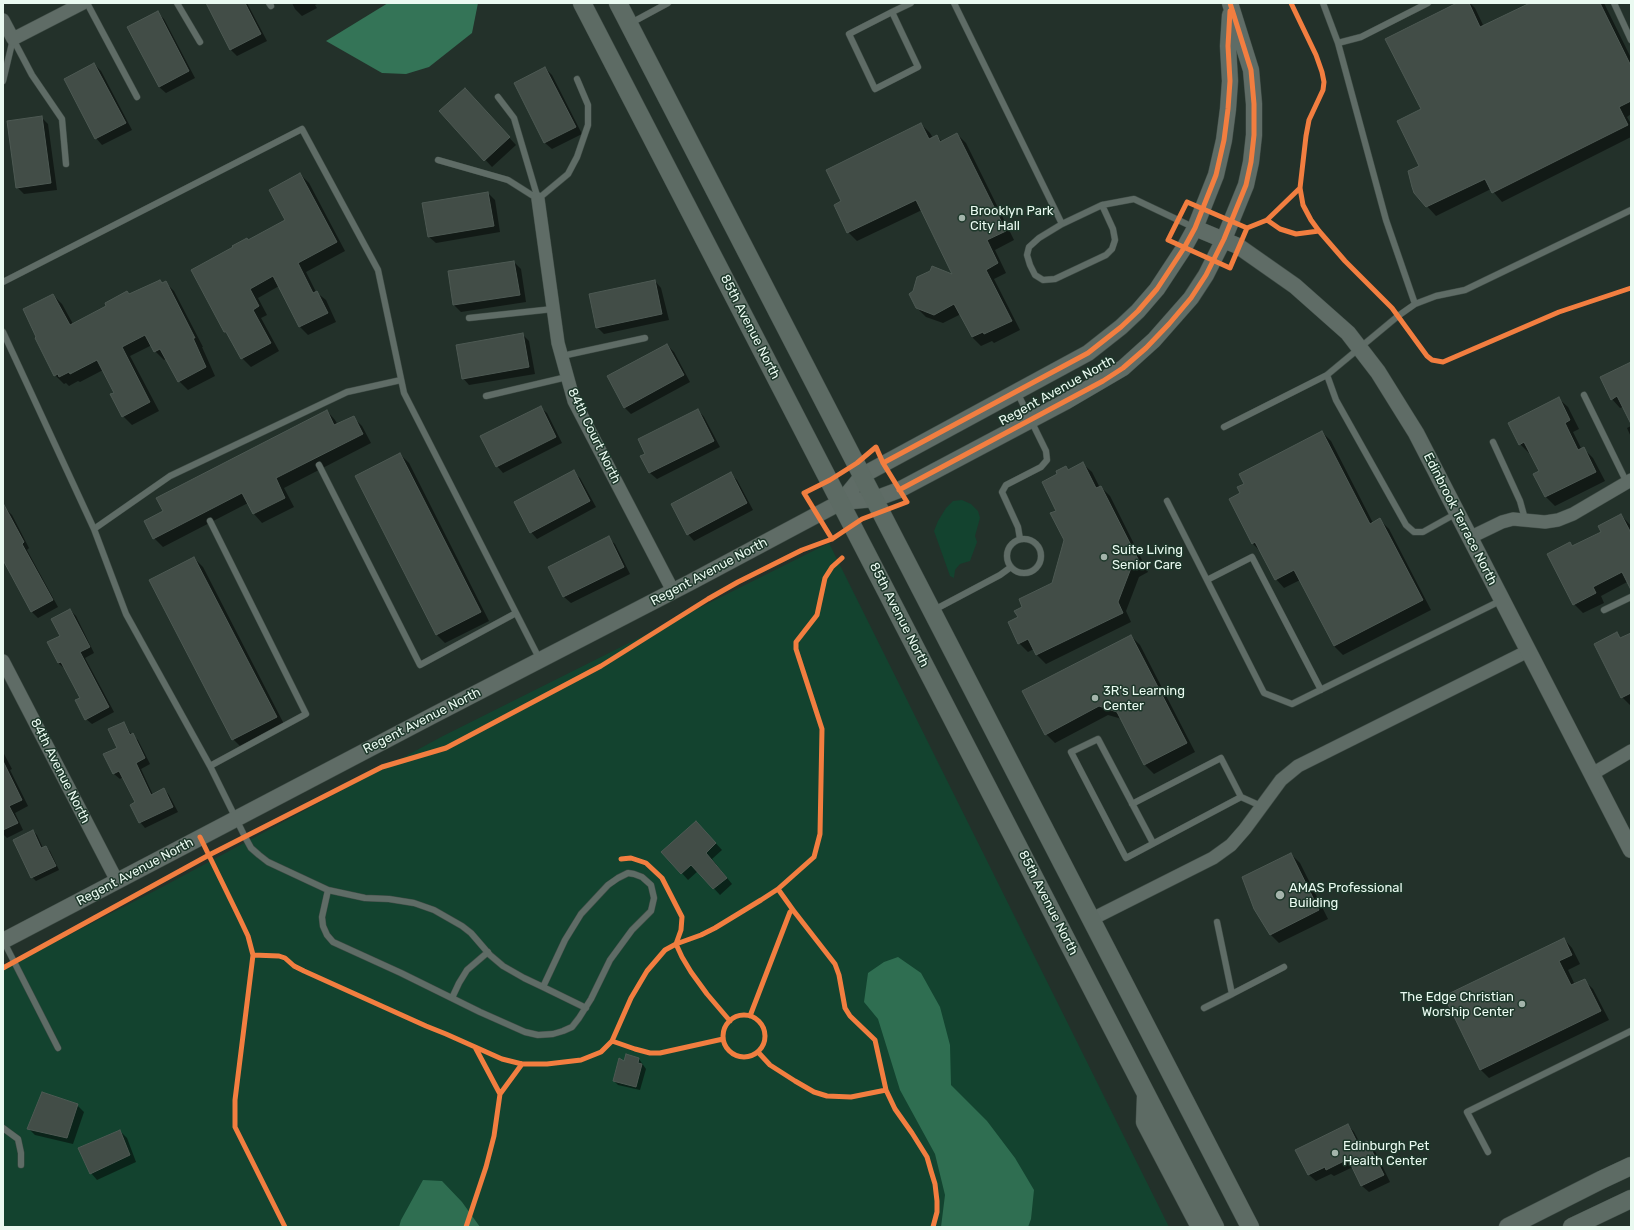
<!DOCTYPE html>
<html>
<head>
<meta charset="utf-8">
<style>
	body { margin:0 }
	#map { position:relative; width:1634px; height:1230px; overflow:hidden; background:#23312a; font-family:Rubik,sans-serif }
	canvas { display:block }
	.frame { position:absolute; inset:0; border:4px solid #eafaf1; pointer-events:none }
</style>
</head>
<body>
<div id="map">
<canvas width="1634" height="1230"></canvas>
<div class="frame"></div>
</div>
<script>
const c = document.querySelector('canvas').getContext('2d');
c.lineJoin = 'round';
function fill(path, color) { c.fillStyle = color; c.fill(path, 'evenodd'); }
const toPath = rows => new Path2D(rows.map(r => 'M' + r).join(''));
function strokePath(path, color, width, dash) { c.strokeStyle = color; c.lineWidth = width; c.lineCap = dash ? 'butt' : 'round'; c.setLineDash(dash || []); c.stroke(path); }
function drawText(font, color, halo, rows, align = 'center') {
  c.font = font + ' Rubik,sans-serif'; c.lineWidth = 3; c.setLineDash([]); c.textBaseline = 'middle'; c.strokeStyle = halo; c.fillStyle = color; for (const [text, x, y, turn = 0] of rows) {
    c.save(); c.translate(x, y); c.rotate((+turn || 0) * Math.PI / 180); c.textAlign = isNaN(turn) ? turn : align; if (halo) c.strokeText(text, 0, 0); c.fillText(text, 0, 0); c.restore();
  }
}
const green = toPath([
	[962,500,971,504,978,511,980,518,975,536,977,542,970,561,960,564,955,570,954,578,950,576,934,531,938,521,946,508,953,501],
	[829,543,1169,1227,3,1227,3,969,164,886,443,736]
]);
const forest = toPath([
	[898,957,921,973,940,1007,950,1045,951,1085,987,1121,1015,1158,1034,1190,1031,1219,1028,1227,941,1227,945,1195,935,1154,900,1090,878,1019,864,1002,868,973,884,962],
	[423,1180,442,1181,462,1202,480,1227,399,1227,401,1220]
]);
const water = toPath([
	[388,3,478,3,472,33,429,67,406,74,382,73,326,41]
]);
const shadow = toPath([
	[207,3,247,3,267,41,237,56,231,50],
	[292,3,319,3,315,5,317,8,302,16,295,9],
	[1459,3,1470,3,1475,8,1484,27,1532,3,1604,3,1631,58,1631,114,1627,117,1631,124,1631,137,1502,202,1491,189,1436,216,1415,193,1420,166,1422,109],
	[158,13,164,19,195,78,166,93,159,87],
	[94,64,101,71,132,130,102,145,96,138],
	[545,68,552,75,582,134,552,149,545,143,515,84],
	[471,96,516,145,492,167,440,111],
	[41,117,48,124,57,190,24,194,17,187],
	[921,124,930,133,933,138,937,136,942,142,957,134,966,143,1014,240,995,250,1006,273,994,279,1020,330,994,343,992,341,981,346,972,337,961,314,943,323,926,317,917,308,954,276,922,210,857,241,848,232,842,202],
	[300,174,309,183,345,251,306,272,316,292,326,300,336,322,308,335,300,327,279,286,258,298,267,315,261,318,279,351,251,367,242,358,231,337,225,332,235,248,247,239,249,241,286,220],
	[488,193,495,200,500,232,436,243,429,237],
	[514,262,521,269,526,302,461,312,454,305,449,272],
	[655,281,661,288,669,320,604,334,597,327],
	[165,282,174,291,203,347,202,347,215,376,188,390,179,381,166,359,164,360,155,351,152,345,130,356,159,411,132,425,123,416,115,393,103,370,80,382,78,381,69,386,66,383,64,384,55,375,53,295,62,304,73,324,108,306,127,292,130,295],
	[522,334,529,341,535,374,469,385,463,378],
	[667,345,674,352,690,382,631,414,624,407],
	[1631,363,1631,422,1623,407,1620,408,1612,399],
	[1559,399,1568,407,1579,429,1573,432,1582,450,1584,449,1593,458,1605,481,1555,506,1546,497,1535,474,1540,472,1530,453,1529,453,1520,444],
	[540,407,547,413,562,443,503,473,497,466],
	[698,410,704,417,720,447,657,479,650,473,642,457,647,454],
	[327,411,335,420,338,425,353,417,362,426,371,443,284,488,294,507,262,523,254,514,248,503,163,547,154,538,165,511],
	[1631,426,1631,437,1627,428],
	[1322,432,1331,441,1373,523,1380,520,1389,529,1431,610,1343,655,1334,646,1300,580,1284,588,1276,579,1261,552,1253,544,1230,499,1242,493,1245,484],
	[400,454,409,463,489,621,445,643,436,634],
	[1083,464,1092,472,1100,488,1101,487,1110,496,1148,572,1139,577,1126,611,1131,622,1046,664,1037,655,1034,649,1028,652,1019,643,1019,617,1024,608,1053,584,1065,540,1057,511,1059,475,1066,467,1069,470],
	[573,472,580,478,596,507,537,539,531,532],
	[730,473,737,480,753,510,694,541,688,534],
	[3,506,12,515,29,548,27,550,58,607,38,618,32,612,3,556],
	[1621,515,1631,526,1631,583,1629,581,1601,596,1604,603,1583,613,1574,604,1570,543,1574,547,1603,532],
	[608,538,615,544,630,574,571,603,564,597,549,567],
	[194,558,203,567,285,726,242,748,233,739],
	[70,610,76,616,94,653,85,658,114,712,92,724,86,719,81,698,65,668,64,668,58,663,61,637],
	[1617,634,1621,638,1631,634,1631,706,1622,697,1595,644],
	[1131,636,1140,645,1195,752,1154,774,1145,765,1122,719,1108,715,1055,743,1046,734],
	[123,723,132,735,138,740,150,764,141,769,153,795,164,789,169,795,178,812,145,828,140,822,136,803,123,777,120,779,114,774,105,755,119,748],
	[3,752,12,769,10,770,28,806,15,813,23,830,7,838,3,834],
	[702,828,722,850,712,859,732,884,720,895,698,871,688,880,663,852],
	[33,831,37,835,43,848,46,847,50,851,59,870,36,881,32,877],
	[1291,854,1300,863,1328,919,1279,943,1270,934],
	[1564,939,1572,948,1580,964,1568,970,1575,985,1584,980,1593,989,1609,1020,1489,1078,1480,1069],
	[639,1059,646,1069,640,1090,618,1085,614,1081,625,1063],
	[77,1105,84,1112,73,1144,35,1135,28,1128],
	[1348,1125,1354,1132,1361,1145,1367,1142,1374,1149,1390,1182,1369,1192,1362,1186,1353,1167,1334,1176,1331,1174,1316,1181,1309,1175,1297,1150],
	[120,1131,127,1138,136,1162,97,1180,91,1173]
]);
const building = toPath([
	[206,3,245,3,261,34,230,50,206,3],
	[1457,3,1469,3,1480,27,1530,3,1600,3,1631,66,1631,101,1619,107,1628,125,1492,193,1485,179,1426,207,1414,193,1412,187,1408,171,1419,166,1397,121,1421,109,1385,39,1457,3],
	[158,11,189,71,159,87,127,27,158,11],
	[94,63,126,123,95,139,64,79,94,63],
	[545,67,576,127,544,143,514,83,545,67],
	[465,88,510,137,484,161,439,111,465,88],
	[42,116,51,183,16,188,7,121,42,116],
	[921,123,929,139,937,135,940,142,957,133,1006,231,987,240,998,263,986,270,1012,321,984,334,983,332,972,337,954,304,934,315,916,308,909,294,913,291,917,277,930,271,932,266,952,274,916,200,847,233,834,205,841,201,826,170,921,123],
	[300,173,337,242,298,263,313,293,317,291,328,313,299,327,273,276,250,289,259,306,253,310,271,343,241,359,226,332,224,332,191,270,233,247,232,246,247,238,248,240,285,220,269,190,300,173],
	[488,192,494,226,428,237,422,203,488,192],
	[514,261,520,295,453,305,448,271,514,261],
	[160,280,162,283,166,281,195,338,193,338,206,367,178,382,160,349,154,352,145,335,122,347,150,402,122,417,110,394,114,393,97,360,70,374,69,372,59,377,58,374,54,376,35,338,36,337,23,309,53,294,70,325,106,306,105,303,127,291,129,294,160,280],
	[655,280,662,314,596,328,589,294,655,280],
	[523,333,529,367,462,379,456,345,523,333],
	[667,344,684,375,624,408,607,376,667,344],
	[1631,362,1631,424,1617,396,1611,400,1600,377,1631,362],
	[1559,397,1570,420,1565,423,1578,450,1584,447,1596,472,1545,497,1533,474,1539,471,1524,442,1519,445,1508,423,1559,397],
	[541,406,556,437,496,467,480,436,541,406],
	[698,409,714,441,649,473,640,456,645,454,638,439,698,409],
	[327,410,334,425,354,416,363,434,276,478,285,498,253,514,242,493,153,539,144,521,163,511,156,498,327,410],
	[1322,431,1370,524,1380,518,1423,600,1334,646,1294,570,1275,580,1255,542,1252,544,1229,499,1240,493,1237,487,1244,484,1239,474,1322,431],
	[400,453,481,612,436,635,355,476,400,453],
	[1083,462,1096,488,1101,486,1140,563,1131,568,1118,602,1123,613,1036,655,1028,639,1018,644,1008,622,1018,617,1014,611,1022,607,1019,599,1052,583,1064,540,1050,513,1056,511,1042,482,1057,474,1056,471,1066,466,1068,470,1083,462],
	[574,470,590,501,530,533,514,502,574,470],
	[731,472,747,503,687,535,671,504,731,472],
	[3,503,24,542,22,544,53,600,31,612,3,560,3,503],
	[1621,514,1631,533,1631,590,1622,572,1593,587,1596,593,1573,605,1547,554,1570,542,1572,546,1601,532,1598,526,1621,514],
	[609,536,624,567,563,597,548,567,609,536],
	[194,557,277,717,232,740,149,580,194,557],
	[70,609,90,647,80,652,109,707,85,720,75,700,80,698,61,662,58,663,47,642,60,636,51,619,70,609],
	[1617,632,1620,638,1631,633,1631,693,1621,698,1594,644,1617,632],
	[1131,635,1187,743,1144,765,1117,712,1099,706,1045,735,1022,691,1131,635],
	[124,722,130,735,133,733,145,758,136,763,151,795,164,788,173,807,139,823,130,805,135,802,119,771,113,774,103,754,117,748,108,729,124,722],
	[3,761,22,800,9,806,18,823,3,830,3,761],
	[696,821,716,843,706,853,727,878,713,889,691,865,681,874,661,852,696,821],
	[33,830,41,848,46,846,56,866,31,878,13,840,33,830],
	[1291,853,1319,910,1270,935,1254,909,1242,877,1291,853],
	[1564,938,1572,955,1559,961,1571,985,1585,979,1601,1011,1480,1070,1444,996,1564,938],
	[626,1054,639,1058,638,1063,642,1064,636,1087,613,1081,619,1058,624,1061,626,1054],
	[42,1092,78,1104,67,1138,27,1129,42,1092],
	[1348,1124,1359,1146,1367,1141,1384,1175,1361,1186,1348,1159,1326,1170,1325,1167,1308,1175,1295,1150,1348,1124],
	[120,1130,130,1155,90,1174,78,1148,120,1130]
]);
const service = toPath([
	[87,3,137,97],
	[177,3,200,42],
	[269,3,271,6],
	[954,3,1062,224],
	[1323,3,1338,43,1386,220,1415,304],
	[1614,3,1631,40],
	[892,12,918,67,875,89,849,34,892,12,911,3],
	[631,23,668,3],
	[13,39,32,75,62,119,66,164],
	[1338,43,1361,37,1428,3],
	[3,81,13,39],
	[498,97,514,118,538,199],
	[438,160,508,180,538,199],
	[538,199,568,174,577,157,588,125,588,105,577,79],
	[1102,205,1062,224,1039,238,1029,247,1027,255,1030,265,1035,275,1043,280,1055,279,1106,255,1112,249,1115,240,1113,229,1102,205,1134,199,1195,228],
	[3,282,302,129,378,270,404,393,540,660],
	[469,318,553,309],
	[3,332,94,529,126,614,210,766,245,837,251,848,259,855,268,862,328,890,365,898,389,899,414,903,434,910,462,926,471,933,490,955,503,966,524,978,543,987,565,940,581,914,608,885,618,878,628,873,634,874,642,877,651,885,654,898,651,911,632,930,610,960,591,999,579,1018,572,1027,563,1031,553,1034,538,1035,525,1032,480,1012,401,973,333,942,327,935,323,926,322,917,328,890],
	[562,356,645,338],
	[1327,375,1336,400,1406,525,1414,532,1423,532,1457,513],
	[1017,392,1046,451,1047,460,1041,467,1006,485,1002,492,1018,527,1020,539],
	[1584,395,1626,481],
	[486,396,567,377],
	[1224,427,1327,375,1398,316,1415,304,1436,296,1465,290,1631,210],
	[1493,442,1520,501,1525,519],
	[319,465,420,665,516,613],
	[1167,501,1264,693,1292,704,1502,600],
	[94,529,170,476,347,392,401,380],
	'1007 556a17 17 0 1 1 34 0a17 17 0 1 1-34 0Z',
	[1207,580,1252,557,1321,690],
	[934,610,1000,575,1011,567],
	[1604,610,1631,597],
	[210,766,306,714,210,521],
	[1132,804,1221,758,1241,797],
	[1153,843,1098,739,1071,752,1126,858,1241,797,1261,806],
	[4,942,58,1048],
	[543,987,586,1008],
	[1232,994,1284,967],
	[452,998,459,983,467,970,488,952],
	[1204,1008,1232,994,1217,922],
	[3,1128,18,1139,21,1153,21,1165],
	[1488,1152,1467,1112,1631,1031]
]);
const minor = toPath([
	[3,20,13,39,83,3],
	[538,199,558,343,574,401,673,591],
	[1469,538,1502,522,1513,519,1545,522,1558,520,1573,514,1631,480],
	[3,661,117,881],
	[1592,774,1631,751],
	[1092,919,1213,858,1231,845,1245,829,1281,780,1298,766,1528,651]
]);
const tertiary = toPath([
	[1195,228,1238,246,1295,286,1348,333,1378,372,1416,433,1631,850],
	[841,502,863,475,1088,353,1121,327,1138,311,1157,289,1184,248,1195,228,1216,175,1224,140,1228,109,1230,81,1228,46,1230,15],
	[3,941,432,716,691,582,841,502,875,499,899,490,1065,402,1123,368,1154,340,1191,298,1206,275,1224,239,1246,185,1251,162,1254,135,1254,104,1251,70,1230,3]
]);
const secondary = toPath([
	[582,3,1215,1227],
	[618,3,1250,1227],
	[1146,1096,1145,1122,1200,1227],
	[1508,1227,1601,1180,1631,1166],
	[1572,1227,1631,1199]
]);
const cycleway = toPath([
	[1291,3,1316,55,1322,72,1324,82,1323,90,1309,120,1306,136,1300,188,1303,205,1311,220,1319,231,1345,261,1392,308,1427,356,1432,360,1443,362,1559,312,1631,288],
	[1187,202,1247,228,1230,268,1168,240,1187,202],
	[1267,220,1280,229,1296,234,1319,231],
	[1247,228,1267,220,1300,188],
	[883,463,1088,353,1121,327,1138,311,1157,289,1184,248,1195,228,1216,175,1224,140,1228,109,1230,81,1228,46,1230,11],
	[899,490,1103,381,1123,368,1146,348,1169,324,1191,298,1206,275,1224,239,1246,185,1251,162,1254,135,1254,104,1251,70,1230,3],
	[200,837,239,917,248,936,253,955,279,956,285,958,294,966,304,971,426,1026,446,1034,502,1059,522,1064,547,1064,581,1060,601,1052,612,1041],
	[621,859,631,858,646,863,662,878,682,917,681,930,676,944,701,935,715,928,761,900,778,889,814,857,820,834,822,729,796,649,796,642,817,615,825,578,832,567,842,558],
	[793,910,835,964,839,975,845,1008,850,1016,875,1040,886,1090],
	[253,955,235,1100,235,1127,285,1227],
	[3,968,209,855,382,767,446,748,601,666,708,599,738,582,802,550,832,539,862,519,907,502,883,463,876,447,857,463,830,480,804,493,832,539],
	'723 1036a21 21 0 1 1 42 0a21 21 0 1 1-42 0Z',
	[750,1016,790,912,793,910,778,889],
	[723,1039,660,1053,650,1053,635,1049,612,1041,631,998,647,971,665,950,676,944,682,957,691,972,707,994,730,1021],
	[475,1047,500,1094],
	[758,1052,770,1065,795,1081,814,1092,827,1096,851,1097,886,1090,895,1109,912,1133,927,1157,931,1171,935,1184,937,1201,937,1212,933,1227],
	[466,1227,486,1167,494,1136,500,1094,522,1064]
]);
const markers = [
	[962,218,4,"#a4b4ab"],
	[1104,557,4,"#a4b4ab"],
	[1095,698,4,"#a4b4ab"],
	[1280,895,5,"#a4b4ab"],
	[1522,1004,4,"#a4b4ab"],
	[1335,1153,4,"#a4b4ab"]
];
const poiNames = [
	["Brooklyn Park",970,211],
	["City Hall",970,226],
	["Suite Living",1112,550],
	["Senior Care",1112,565],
	["3R's Learning",1103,691],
	["Center",1103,706],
	["AMAS Professional",1289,888],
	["Building",1289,903],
	["The Edge Christian",1514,997,"right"],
	["Worship Center",1514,1012,"right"],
	["Edinburgh Pet",1343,1146],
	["Health Center",1343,1161]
];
const streetNames = [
	["85th Avenue North",750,327,63],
	["Regent Avenue North",1057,391,-29],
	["84th Court North",594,436,64],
	["Edinbrook Terrace North",1460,519,63],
	["Regent Avenue North",709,572,-28],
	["85th Avenue North",899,615,63],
	["Regent Avenue North",422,721,-27],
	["84th Avenue North",60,771,63],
	["Regent Avenue North",135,872,-28],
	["85th Avenue North",1048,903,63]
];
fill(green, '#13432f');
fill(forest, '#2f6e51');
fill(water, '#347457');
fill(shadow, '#0007');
fill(building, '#424d47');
strokePath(building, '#4d5953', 1);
strokePath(service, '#404d47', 7);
strokePath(minor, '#404d47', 14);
strokePath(tertiary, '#404d47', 17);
strokePath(secondary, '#404d47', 19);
strokePath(service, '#5f6c66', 6);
strokePath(minor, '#5f6c66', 13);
strokePath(tertiary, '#5f6c66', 16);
strokePath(secondary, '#5d6b64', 18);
strokePath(cycleway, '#f27e40', 5);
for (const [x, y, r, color] of markers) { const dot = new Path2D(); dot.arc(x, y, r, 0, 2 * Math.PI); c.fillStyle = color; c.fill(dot); strokePath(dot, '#1d372a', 1.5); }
drawText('13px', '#eafaf1', '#1d372a', poiNames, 'left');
drawText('13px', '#eafaf1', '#1d372a', streetNames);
</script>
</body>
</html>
